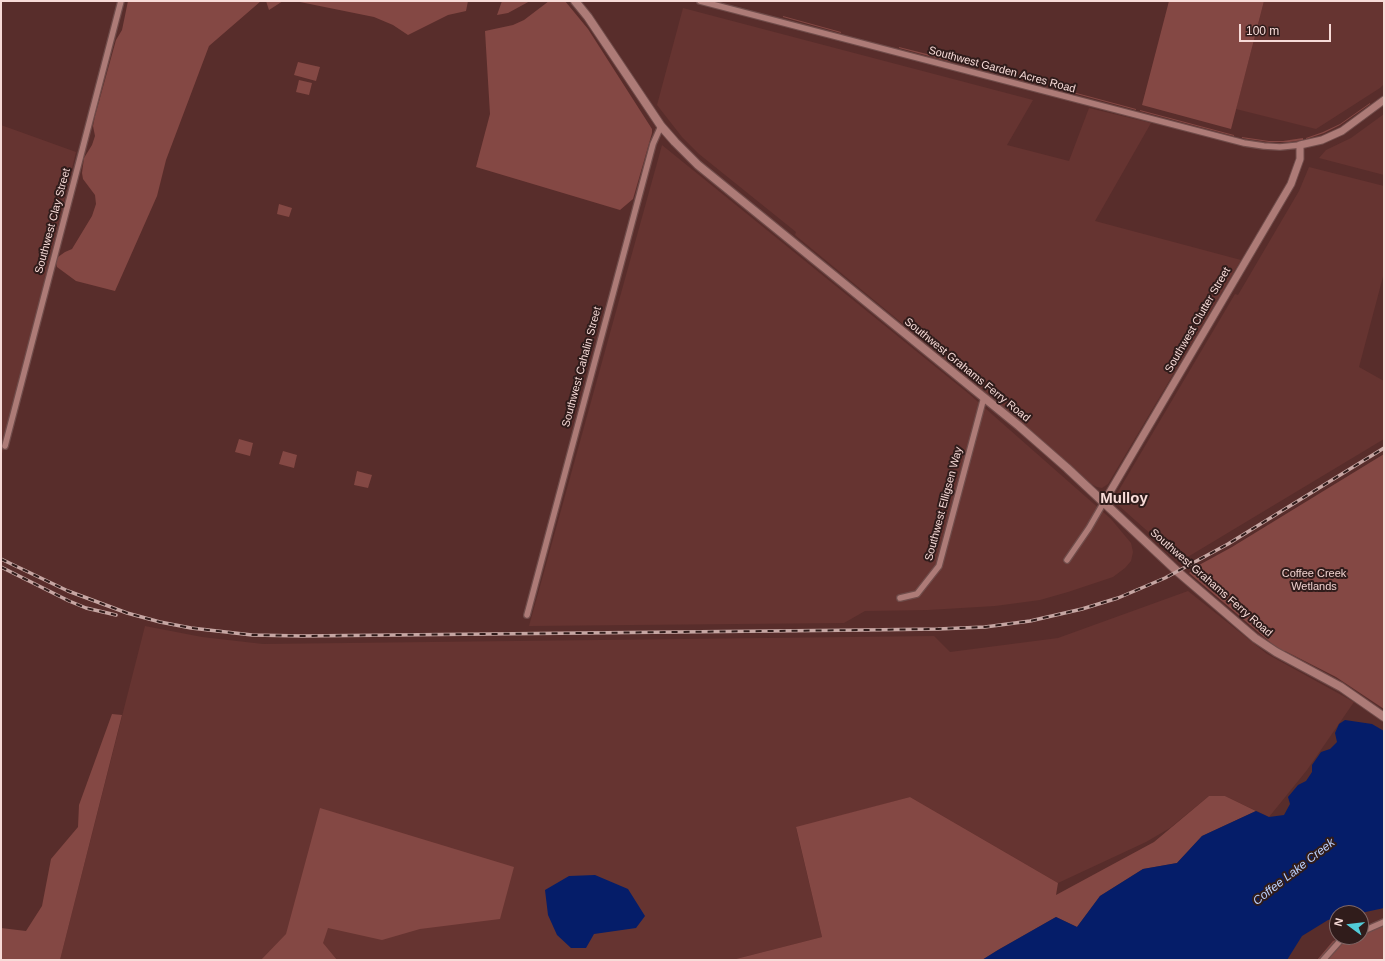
<!DOCTYPE html>
<html>
<head>
<meta charset="utf-8">
<style>
	body { margin:0 }
	#map { position:relative; width:1385px; height:961px; overflow:hidden; background:#582d2b; font-family:Arial,sans-serif }
	canvas { display:block }
	.frame { position:absolute; inset:0; border:2px solid #f7dbd8; pointer-events:none }
	.north { position:absolute; left:1329px; top:905px; width:40px; height:40px; box-sizing:border-box; background:#301c1b; border:1px solid #806867; border-radius:50%; rotate:285deg; font-size:11px; font-weight:700; line-height:16px; text-align:center; color:#f7dbd8 }
	.north::after { content:''; display:block; margin:auto; width:14px; height:18px; background:#52cbd8; clip-path:polygon(50% 0,100% 100%,50% 72%,0 100%) }
	.scale { position:absolute; left:1239px; top:24px; width:92px; height:18px; box-sizing:border-box; border:2px solid #f7dbd8; border-top:0; padding-left:5px; font-size:12px; line-height:14px; white-space:nowrap; color:#f7dbd8; -webkit-text-stroke:3px #301c1b; paint-order:stroke }
</style>
</head>
<body>
<div id="map">
<canvas width="1385" height="961"></canvas>
<div class="frame"></div>
<div class="north">N</div>
<div class="scale">100 m</div>
</div>
<script>
const c = document.querySelector('canvas').getContext('2d');
c.lineJoin = 'round';
function fill(path, color) { c.fillStyle = color; c.fill(path, 'evenodd'); }
const toPath = rows => new Path2D(rows.map(r => 'M' + r).join(''));
function strokePath(path, color, width, dash) { c.strokeStyle = color; c.lineWidth = width; c.lineCap = dash ? 'butt' : 'round'; c.setLineDash(dash || []); c.stroke(path); }
function drawText(font, color, halo, rows, align = 'center') {
  c.font = font + ' Arial,sans-serif'; c.lineWidth = 4; c.setLineDash([]); c.textBaseline = 'middle'; c.strokeStyle = halo; c.fillStyle = color; for (const [text, x, y, turn = 0] of rows) {
    c.save(); c.translate(x, y); c.rotate((+turn || 0) * Math.PI / 180); c.textAlign = isNaN(turn) ? turn : align; if (halo) c.strokeText(text, 0, 0); c.fillText(text, 0, 0); c.restore();
  }
}
const built = toPath([
	[1264,1,1384,1,1384,84,1380,88,1316,129,1236,109],
	[683,8,1033,100,1007,145,1069,161,1089,108,1151,123,1095,221,1241,260,1108,484,1102,488,1097,487,1091,484,988,394,795,235,796,232,699,154,682,137,657,105],
	[1384,114,1384,175,1319,158,1326,150,1351,138],
	[1,125,76,152,1,458],
	[662,145,969,394,1111,519,1131,543,1133,552,1131,561,1125,568,1113,577,1068,592,1040,600,995,606,928,610,865,611,844,623,529,626],
	[1309,167,1384,186,1384,273,1359,367,1384,381,1384,439,1181,561,1117,504,1116,495,1235,294,1238,295,1299,191],
	[1188,591,1267,654,1354,702,1307,770,1269,817,1225,796,1209,796,1170,828,1146,842,1058,883,910,797,796,828,822,937,732,960,60,960,145,626,202,637,263,644,934,636,950,652,1058,638]
]);
const green = toPath([
	[128,1,261,1,209,46,166,160,157,196,115,291,76,281,57,267,56,263,58,257,65,252,72,249,92,216,96,204,95,195,83,179,82,173,84,158,92,145,95,136,93,126,95,116,116,40,122,30],
	[266,1,283,1,269,10],
	[295,1,468,1,466,11,448,15,408,35,393,25,374,17],
	[502,1,530,1,508,13,497,15],
	[549,1,565,1,588,29,652,129,652,133,633,199,620,210,476,167,490,114,485,31,513,25,524,20],
	[1169,1,1264,1,1231,129,1142,105],
	[783,16,841,32,841,33,783,17],
	[899,47,951,60,951,62,899,48],
	[298,62,320,67,316,81,294,75],
	[299,80,312,83,309,95,296,92],
	[1058,88,1136,109,1136,110,1058,89],
	[1370,103,1370,104,1340,125,1324,133,1306,139,1306,138,1323,132,1340,124],
	[1140,110,1234,135,1234,136,1140,111],
	[1242,137,1269,141,1283,141,1303,138,1303,140,1289,142,1269,142,1248,139,1242,138],
	[279,204,292,208,289,217,277,214],
	[239,439,253,443,250,456,235,452],
	[283,451,297,455,294,468,279,464],
	[1384,454,1384,709,1336,677,1285,651,1284,654,1189,573,1192,571,1190,570,1232,547],
	[357,471,372,475,368,488,354,485],
	[112,714,122,715,60,960,1,959,1,928,26,931,42,906,51,859,78,827,79,805],
	[1209,796,1225,796,1256,811,1202,836,1177,863,1143,869,1100,896,1077,927,1056,917,998,950,982,960,732,960,822,937,796,827,910,797,1058,883,1056,895,1154,842],
	[320,808,514,867,500,919,420,929,382,940,328,928,323,943,337,960,261,960,286,934],
	[1384,923,1384,960,1317,960,1333,941,1345,937,1361,937,1361,931]
]);
const water = toPath([
	[1345,720,1372,724,1384,731,1384,908,1361,913,1337,913,1337,918,1328,920,1302,936,1287,960,982,960,998,950,1056,917,1077,927,1100,896,1143,869,1177,863,1202,836,1256,811,1269,817,1284,815,1290,804,1288,797,1298,785,1306,781,1312,772,1312,765,1321,752,1330,749,1337,742,1335,733,1339,724],
	[595,875,628,889,645,916,636,928,594,934,586,948,571,948,557,935,548,915,545,890,569,876]
]);
const minor = toPath([
	[700,1,1244,143,1264,146,1280,147,1300,145],
	[5,446,121,1],
	[1067,560,1089,528,1104,502],
	[900,598,917,594,939,566,984,397],
	[527,615,653,144,661,126],
	[1361,932,1384,922],
	[1323,960,1340,941,1349,937]
]);
const tertiary = toPath([
	[1104,502,1291,184,1300,159,1300,145,1322,140,1342,131,1384,100]
]);
const secondary = toPath([
	[575,1,588,17,661,126,675,142,698,165,1019,426,1067,468,1178,572,1255,638,1276,652,1341,687,1384,717]
]);
const rail = toPath([
	[1,559,68,591,127,613,160,622,191,628,252,635,302,636,864,630,938,629,985,627,1030,621,1082,609,1118,598,1165,578,1228,544,1384,448],
	[1,567,69,601,86,608,116,615]
]);
const streetNames = [
	["Southwest Garden Acres Road",1002,70,15],
	["Southwest Clay Street",53,221,-75],
	["Southwest Clutter Street",1198,320,-60],
	["Southwest Cahalin Street",582,367,-75],
	["Southwest Grahams Ferry Road",967,370,39],
	["Southwest Elligsen Way",944,504,-75],
	["Southwest Grahams Ferry Road",1211,583,41]
];
const parkNames = [
	["Coffee Creek",1314,574],
	["Wetlands",1314,587]
];
const waterNames = [
	["Coffee Lake Creek",1294,872,-38]
];
const districtNames = [
	["Mulloy",1124,499]
];
fill(built, '#663431');
fill(green, '#844844');
fill(water, '#051d69');
strokePath(minor, '#704c4a', 8);
strokePath(tertiary, '#704c4a', 9);
strokePath(secondary, '#704c4a', 10);
strokePath(minor, '#ad7b77', 5.5);
strokePath(tertiary, '#ad7b77', 7);
strokePath(secondary, '#ad7b77', 8);
strokePath(rail, '#c6a6a3', 3.5);
strokePath(rail, '#301c1b', 2, [6]);
drawText('11px', '#f7dbd8', '#301c1b', streetNames);
drawText('11px', '#eed1ce', '#301c1b', parkNames);
drawText('italic 12px', '#bacffb', '#301c1b', waterNames);
drawText('bold 15px', '#f7dbd8', '#301c1b', districtNames);
</script>
</body>
</html>
